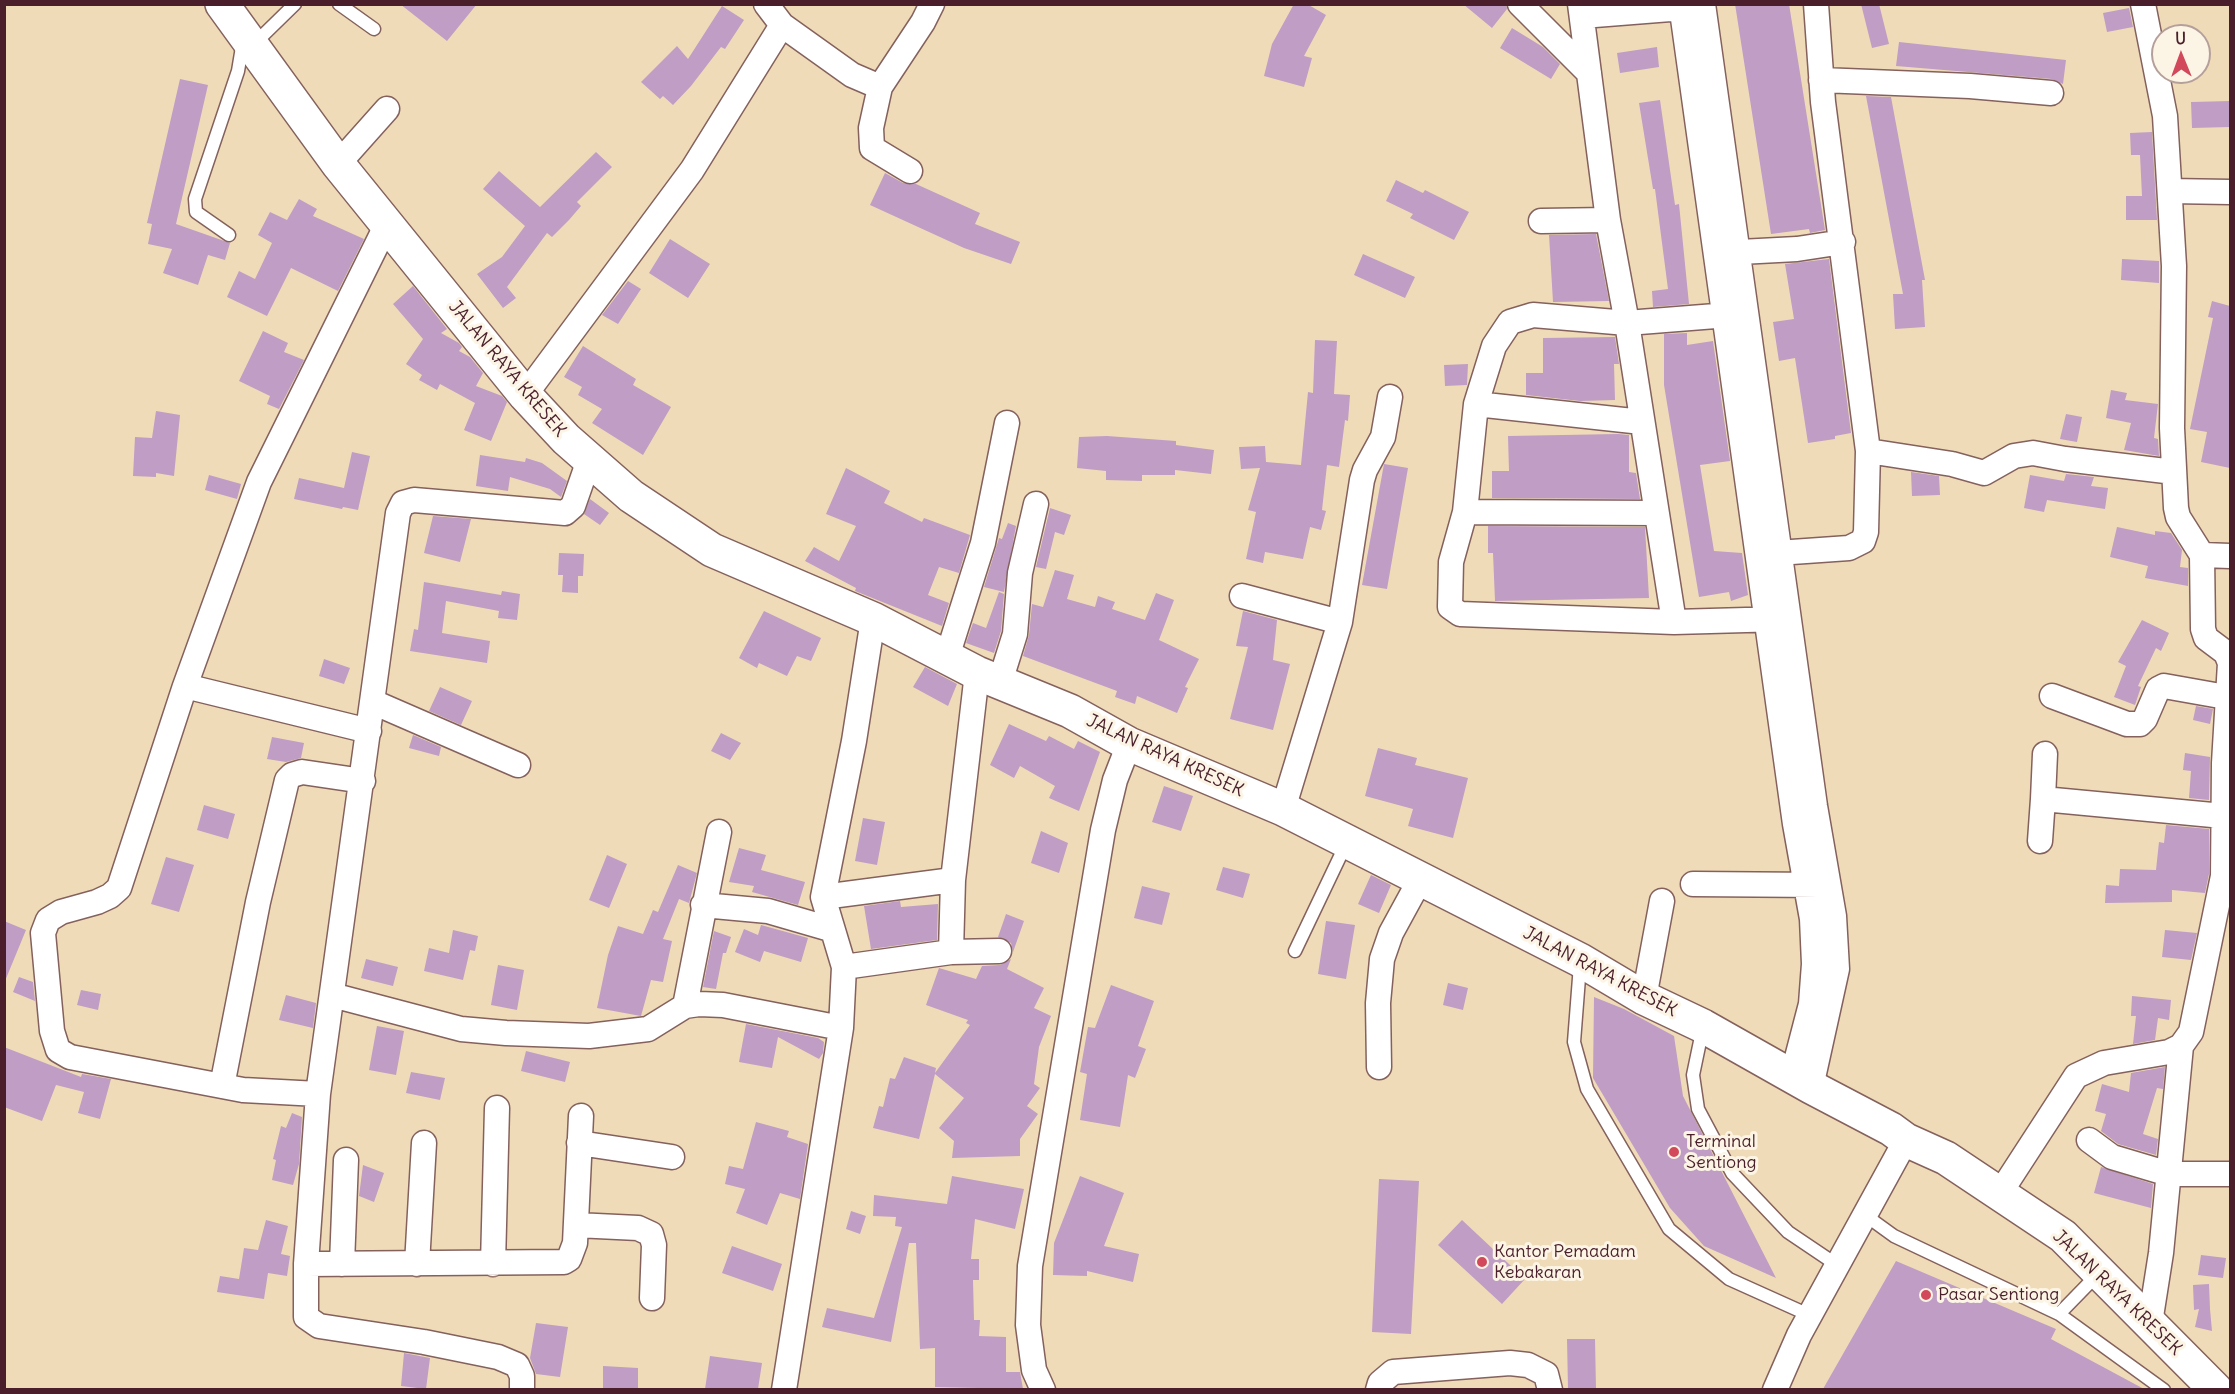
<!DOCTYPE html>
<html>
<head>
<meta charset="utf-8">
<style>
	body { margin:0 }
	#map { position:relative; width:2235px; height:1394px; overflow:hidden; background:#f0dbb9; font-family:Delius,sans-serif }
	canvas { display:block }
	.frame { position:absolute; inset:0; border:6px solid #4a1f2b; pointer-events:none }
	.north { position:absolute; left:2151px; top:24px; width:60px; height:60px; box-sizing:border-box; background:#fcf5e5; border:2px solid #b59f9b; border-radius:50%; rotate:359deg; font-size:16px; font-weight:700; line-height:24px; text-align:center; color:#4a1f2b }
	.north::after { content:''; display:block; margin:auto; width:21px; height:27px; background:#d1495b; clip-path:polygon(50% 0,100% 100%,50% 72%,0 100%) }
</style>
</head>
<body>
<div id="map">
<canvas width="2235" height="1394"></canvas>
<div class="frame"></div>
<div class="north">U</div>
</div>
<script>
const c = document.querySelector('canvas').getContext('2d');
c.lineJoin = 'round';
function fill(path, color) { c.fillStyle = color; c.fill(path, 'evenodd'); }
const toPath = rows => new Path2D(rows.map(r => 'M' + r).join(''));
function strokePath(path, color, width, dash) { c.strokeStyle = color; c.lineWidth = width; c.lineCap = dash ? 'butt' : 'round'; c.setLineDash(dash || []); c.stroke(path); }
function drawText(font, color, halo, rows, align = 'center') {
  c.font = font + ' Delius,sans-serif'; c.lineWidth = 6; c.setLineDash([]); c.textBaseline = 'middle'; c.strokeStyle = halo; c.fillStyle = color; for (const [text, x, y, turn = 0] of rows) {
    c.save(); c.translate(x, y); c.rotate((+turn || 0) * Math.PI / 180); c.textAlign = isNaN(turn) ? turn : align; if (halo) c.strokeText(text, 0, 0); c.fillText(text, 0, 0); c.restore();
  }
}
const building = toPath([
	[400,4,477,4,447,41],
	[1294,4,1307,4,1326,15,1304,56,1312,58,1304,87,1264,76,1272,44],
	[1463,4,1506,4,1507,9,1492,28],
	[1735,4,1789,4,1825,230,1810,233,1809,229,1771,234],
	[1861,4,1879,4,1889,44,1872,48],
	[722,6,744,20,725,49,721,47,691,86,673,105,663,96,660,99,641,82,677,46,688,59],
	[2129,8,2133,27,2107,32,2103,13],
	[1512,28,1543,47,1560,64,1551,79,1500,48],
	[1899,42,2066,60,2063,84,2052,79,1896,66],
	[1657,47,1659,67,1620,73,1617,53],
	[180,79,208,85,176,224,230,243,225,260,208,255,198,285,163,273,172,249,148,244,152,224,147,223],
	[1866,96,1891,97,1925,280,1922,280,1925,327,1895,329,1893,294,1903,294],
	[1660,100,1675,205,1679,204,1689,304,1653,307,1652,291,1668,289,1655,189,1653,189,1639,103],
	[2230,101,2230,127,2192,128,2191,102],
	[2152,132,2157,220,2126,220,2126,196,2142,196,2140,155,2131,155,2130,133],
	[596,152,612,167,577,202,581,206,569,220,552,237,547,233,507,287,516,298,503,308,477,274,502,257,525,226,483,189,499,171,540,207],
	[885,173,903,183,916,184,980,213,975,224,1020,242,1011,264,964,248,870,205],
	[1396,180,1423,193,1425,190,1469,212,1454,240,1410,218,1413,214,1386,201],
	[299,199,317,209,313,216,364,239,338,291,291,268,267,316,227,297,239,271,255,279,272,243,258,235,270,212,287,220],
	[1596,234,1609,301,1553,302,1549,235],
	[670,239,710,264,688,298,649,273],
	[1363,254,1415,277,1405,298,1354,275],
	[1829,259,1851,433,1835,436,1835,439,1808,443,1795,358,1779,361,1773,322,1794,319,1785,264],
	[2122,259,2159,261,2159,283,2121,280],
	[628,281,641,289,618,324,602,315],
	[413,286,447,329,441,333,459,343,462,347,459,351,470,357,483,373,476,386,502,396,507,402,491,441,464,430,475,403,440,384,437,390,419,380,422,375,406,364,423,339,393,304],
	[2212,301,2230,306,2230,468,2201,462,2207,432,2190,429,2213,318,2208,317],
	[263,331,288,343,284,352,304,360,279,409,267,404,270,396,239,381],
	[1687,333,1687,345,1713,341,1730,461,1700,465,1714,551,1742,553,1748,595,1731,601,1729,592,1699,597,1664,385,1664,334],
	[1615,337,1619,364,1614,364,1615,400,1580,401,1526,395,1526,373,1543,373,1543,338],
	[1315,340,1337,341,1334,394,1350,395,1348,421,1345,420,1339,467,1327,465,1322,510,1326,511,1321,530,1310,527,1303,559,1265,552,1263,563,1246,559,1256,512,1248,510,1260,468,1241,469,1239,447,1265,446,1266,462,1301,465,1308,392,1313,393],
	[583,346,636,379,633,385,671,407,643,455,592,423,602,409,578,395,582,387,564,377],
	[1468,364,1467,385,1445,386,1444,365],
	[2111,390,2127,393,2125,400,2158,404,2154,438,2158,439,2159,456,2124,450,2131,423,2106,418],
	[156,411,180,415,174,476,156,473,156,477,133,476,135,437,152,438],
	[2066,414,2082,417,2077,442,2060,439],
	[1618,434,1629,435,1629,472,1636,473,1640,499,1492,498,1492,471,1509,471,1508,436],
	[1107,436,1176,441,1176,445,1214,450,1211,474,1175,470,1175,475,1142,475,1142,481,1106,480,1106,471,1077,468,1079,437],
	[352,452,370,456,358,510,343,507,342,509,294,499,299,478,344,488],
	[480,455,525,462,526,458,542,463,567,481,561,497,550,489,510,477,508,491,476,486],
	[1384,464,1408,468,1387,589,1362,585],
	[846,468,890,491,884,503,922,522,924,518,970,535,959,573,939,567,928,595,949,603,942,626,855,591,856,588,805,561,814,547,839,561,856,526,826,514],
	[1911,472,1939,476,1940,495,1912,496],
	[2066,474,2094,477,2091,486,2108,488,2105,509,2047,500,2044,512,2024,508,2030,475,2064,481],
	[209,475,241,484,237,499,205,490],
	[590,499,609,513,600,525,584,514],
	[1050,508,1071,515,1064,535,1055,532,1046,569,1036,567],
	[433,516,471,519,460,562,424,553],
	[1008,523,1016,526,1004,592,984,587,999,538,1002,539],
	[1488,526,1645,527,1649,598,1495,601,1493,553,1488,553],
	[2117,527,2155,535,2155,531,2171,533,2182,550,2180,567,2188,568,2188,586,2145,578,2148,566,2110,557],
	[559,553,584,554,583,576,578,576,578,593,562,592,563,575,558,575],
	[1055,570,1074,575,1067,599,1095,607,1098,596,1115,602,1112,609,1145,620,1156,593,1174,600,1159,640,1199,659,1185,687,1188,688,1177,713,1137,696,1135,704,1115,697,1117,691,1023,656,1029,635,1032,604,1043,607],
	[424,582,501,595,502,591,520,594,517,620,498,618,499,611,446,601,442,633,490,641,487,663,410,651,414,629,418,630],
	[999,592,1004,594,1001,631,994,653,966,643,973,623,986,628],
	[764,611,821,638,811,661,797,656,787,676,759,663,757,668,739,658],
	[1243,611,1277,620,1273,660,1290,664,1273,730,1230,719,1248,647,1236,646],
	[2142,620,2169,633,2161,651,2156,648,2138,686,2141,687,2135,705,2114,697,2126,666,2118,662],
	[324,659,350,668,344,684,319,676],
	[925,667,957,684,948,706,913,687],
	[440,687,472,701,461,725,429,711],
	[2196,706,2213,709,2210,724,2193,720],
	[1009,724,1046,741,1049,736,1074,749,1078,741,1100,752,1079,811,1049,798,1055,786,1020,766,1014,778,990,765],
	[721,733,741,743,730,760,711,751],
	[413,735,441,747,439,756,409,748],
	[272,737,304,743,301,758,286,762,267,759],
	[1378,748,1417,758,1415,765,1468,778,1453,838,1408,826,1413,809,1365,796],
	[2185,753,2210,757,2209,800,2189,798,2191,771,2183,770],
	[1164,786,1193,796,1181,831,1152,822],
	[204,805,235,814,228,839,197,830],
	[863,818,885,822,877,865,855,861],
	[2166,825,2209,829,2209,874,2205,893,2172,890,2172,902,2105,903,2106,885,2119,886,2120,869,2156,870,2159,842,2164,843],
	[1041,831,1068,843,1059,873,1031,863],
	[739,848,766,855,761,870,805,882,798,905,752,892,754,886,729,882],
	[607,855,627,864,609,908,589,900],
	[166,857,194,865,179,912,151,904],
	[678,865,697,873,689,903,679,899,663,939,672,941,663,982,651,980,641,1016,597,1008,608,955,618,926,643,934,653,910,658,912],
	[1223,867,1250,874,1243,898,1216,890],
	[1371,875,1391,885,1379,913,1358,904],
	[1142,886,1170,893,1162,925,1134,918],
	[900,901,901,907,938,904,937,940,871,949,864,906],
	[1006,914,1024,921,1013,952,1011,943,998,937],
	[4,921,26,930,5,981,4,981],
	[1326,921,1355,925,1346,979,1318,974],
	[761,925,808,938,801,962,764,951,760,962,735,952,744,929,758,935],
	[453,930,478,936,475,951,470,950,463,980,424,971,429,948,449,953],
	[2165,930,2197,933,2191,960,2162,957],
	[714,931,731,937,726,953,723,953,716,989,703,987],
	[366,959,398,967,393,986,361,978],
	[1011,959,1007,969,1044,988,1034,1008,1051,1016,1039,1047,1034,1084,1040,1088,1027,1106,1038,1114,1020,1139,1020,1156,952,1158,954,1141,939,1128,964,1098,935,1074,919,1139,873,1128,879,1106,883,1107,890,1078,895,1079,904,1057,936,1068,935,1073,970,1025,966,1023,968,1020,926,1005,939,968,976,979,982,966,1000,965],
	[498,965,524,970,517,1010,491,1005],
	[19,977,33,982,35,1001,13,992],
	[1448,983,1468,988,1463,1010,1443,1005],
	[1111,985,1154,1001,1138,1046,1146,1049,1135,1078,1128,1075,1120,1127,1080,1120,1087,1074,1080,1072,1088,1027,1095,1028],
	[81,990,101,994,98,1010,77,1005],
	[286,995,316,1003,313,1028,279,1020],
	[2132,996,2171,1000,2169,1020,2158,1018,2155,1040,2133,1044,2136,1016,2131,1016],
	[1594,997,1624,1009,1674,1036,1683,1096,1776,1278,1704,1246,1670,1208,1593,1078],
	[746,1024,818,1038,824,1042,823,1053,819,1059,778,1037,772,1068,739,1062],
	[377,1026,404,1031,396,1075,369,1070],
	[4,1047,81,1077,82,1074,111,1079,100,1119,78,1113,84,1092,56,1085,42,1121,4,1107],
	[526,1051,570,1062,565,1082,521,1071],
	[2165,1067,2163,1089,2157,1088,2143,1134,2158,1139,2156,1155,2118,1144,2101,1131,2106,1114,2095,1111,2102,1084,2129,1092,2131,1073],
	[411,1072,445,1078,440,1100,406,1093],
	[292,1113,302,1117,299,1164,293,1185,272,1180,276,1160,273,1159,281,1126,286,1128],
	[756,1122,789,1131,787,1137,808,1144,800,1199,780,1193,767,1225,736,1213,745,1189,725,1184,729,1166,743,1169],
	[363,1165,384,1173,374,1202,359,1196],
	[2101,1167,2153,1184,2151,1208,2094,1193],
	[952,1176,1024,1189,1015,1229,975,1219,971,1259,979,1259,979,1280,973,1280,974,1320,980,1320,979,1336,1006,1337,1006,1372,1020,1372,1023,1389,935,1387,935,1348,920,1349,916,1243,909,1243,891,1342,822,1327,827,1308,874,1318,902,1227,895,1226,896,1217,873,1216,874,1195,947,1204],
	[1080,1176,1124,1193,1104,1246,1139,1254,1133,1282,1087,1271,1087,1276,1053,1275,1054,1243],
	[1379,1179,1419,1181,1411,1334,1372,1332],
	[851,1211,866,1216,860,1234,846,1229],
	[266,1220,288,1226,281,1254,290,1256,287,1276,268,1273,264,1299,217,1292,220,1276,239,1279,244,1248,258,1250],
	[1462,1220,1525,1279,1502,1304,1438,1245],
	[732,1246,782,1264,773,1291,722,1273],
	[2201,1255,2226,1258,2223,1278,2198,1275],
	[1896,1261,2056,1329,2051,1339,2144,1389,1823,1389],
	[2209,1284,2210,1309,2212,1331,2195,1327,2199,1309,2194,1310,2193,1285],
	[536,1323,568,1327,560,1377,536,1374,530,1358],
	[1567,1339,1595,1339,1596,1389,1568,1389],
	[404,1353,430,1358,426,1389,401,1386],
	[710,1356,762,1363,758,1389,705,1389],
	[603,1366,638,1368,638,1389,603,1389]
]);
const lane = toPath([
	[339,4,374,29],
	[254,44,295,4],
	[229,235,196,212,195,199,238,71,243,41],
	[1295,951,1346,844],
	[1580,965,1574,1042,1587,1089,1669,1229,1729,1279,1809,1315],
	[1703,1027,1693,1075,1698,1109,1732,1173,1788,1232,1837,1265],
	[1865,1215,1894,1236,2059,1314,2164,1390],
	[2059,1314,2098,1274]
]);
const street = toPath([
	[766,4,782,25],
	[1520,4,1589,73],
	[1580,4,1608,220,1627,323,1674,622],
	[1681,4,1795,824,1812,919,1814,964,1811,1004,1792,1077],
	[1703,4,1815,806,1834,916,1837,969,1811,1087],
	[1816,4,1823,102,1868,451],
	[2143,4,2165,116,2174,266,2172,428,2176,508,2178,517,2202,555],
	[1582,16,1696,7],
	[1821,80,1970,86,2051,93],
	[880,87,871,128,872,148,910,171],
	[338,164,387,109],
	[2170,191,2230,192],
	[1541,221,1608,220],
	[1721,253,1797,249,1843,242],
	[1741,314,1627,323,1533,315,1510,322,1494,346,1476,404,1465,512,1451,562,1450,607,1460,614,1674,622,1782,619],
	[525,395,692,170,782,25,852,75,880,87,923,22,932,4],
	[1476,404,1642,422],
	[1465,512,1656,513],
	[1763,554,1849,548,1863,541,1866,532,1868,451,1952,464,1984,473,2014,456,2033,453,2065,459,2174,472],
	[1242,596,1340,622],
	[947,657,983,543,1007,423],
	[1000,682,1015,634,1020,573,1036,504],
	[185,686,369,731],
	[2052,696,2127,724,2140,724,2145,719,2158,689,2164,686,2226,697],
	[373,702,518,765],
	[2043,799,2045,754],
	[1283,809,1340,622,1362,480,1365,470,1383,437,1390,397],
	[2040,841,2043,799,2223,816],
	[1693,884,1820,885],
	[823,897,953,880],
	[703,905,768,911,830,929],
	[951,952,953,880,977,673],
	[844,967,951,952,999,951],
	[332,995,461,1029,506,1033,589,1036,648,1029,685,1006,699,1004,723,1005,841,1028,844,967,823,897,854,741,873,619],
	[1644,998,1662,901],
	[685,1006,719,832],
	[1379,1067,1378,1003,1382,959,1391,933,1421,878],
	[222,1086,258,902,287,780,292,775,302,772,363,781],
	[318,1094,243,1090,70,1057,58,1050,52,1031,43,933,48,920,61,912,97,902,110,896,119,888,185,686,259,482,387,224],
	[2089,1140,2112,1157,2169,1174,2230,1174],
	[579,1143,672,1157],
	[2000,1193,2076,1076,2104,1063,2169,1052,2181,1046,2191,1032,2223,876,2224,763,2230,663,2226,653,2206,638,2203,629,2202,555,2230,556],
	[576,1225,638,1228,651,1234,654,1245,652,1298],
	[306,1264,564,1262,569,1259,575,1243,581,1116],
	[342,1264,346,1160],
	[417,1264,424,1143],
	[493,1264,497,1108],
	[2150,1323,2161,1253,2181,1046],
	[522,1390,522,1376,517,1365,498,1357,424,1342,319,1326,306,1317,306,1264,318,1094,398,513,403,503,414,500,565,513,573,506,589,460],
	[784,1390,841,1028],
	[1043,1390,1034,1370,1028,1325,1030,1266,1103,830,1115,780,1129,744],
	[1378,1390,1380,1383,1393,1372,1510,1363,1528,1365,1546,1374,1550,1390],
	[1775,1390,1799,1335,1906,1140]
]);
const secondary = toPath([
	[222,4,338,164,525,395,566,439,631,496,712,550,873,619,977,673,1070,711,1129,744,1283,809,1580,960,1644,998,1703,1026,1811,1087,1891,1129,1906,1140,1946,1158,2063,1236,2216,1390]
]);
const markers = [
	[1674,1152,6,"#d1495b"],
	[1482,1262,6,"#d1495b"],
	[1926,1295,6,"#d1495b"]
];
const streetNames = [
	["JALAN RAYA KRESEK",507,369,50],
	["JALAN RAYA KRESEK",1165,756,25],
	["JALAN RAYA KRESEK",1600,972,28],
	["JALAN RAYA KRESEK",2117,1293,44]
];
const poiNames = [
	["Terminal",1686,1142],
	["Sentiong",1686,1163],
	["Kantor Pemadam",1494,1252],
	["Kebakaran",1494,1273],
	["Pasar Sentiong",1938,1295]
];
fill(building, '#bf9dc5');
strokePath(lane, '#84615d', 15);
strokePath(street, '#84615d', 27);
strokePath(secondary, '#84615d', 36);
strokePath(lane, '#fff', 12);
strokePath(street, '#fff', 24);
strokePath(secondary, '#fff', 33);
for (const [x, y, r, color] of markers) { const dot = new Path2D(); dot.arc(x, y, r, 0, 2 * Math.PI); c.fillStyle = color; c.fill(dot); strokePath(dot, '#fcf5e5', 2); }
drawText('18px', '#4a1f2b', '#fcf5e5', streetNames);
drawText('18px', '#4a1f2b', '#fcf5e5', poiNames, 'left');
</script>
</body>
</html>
